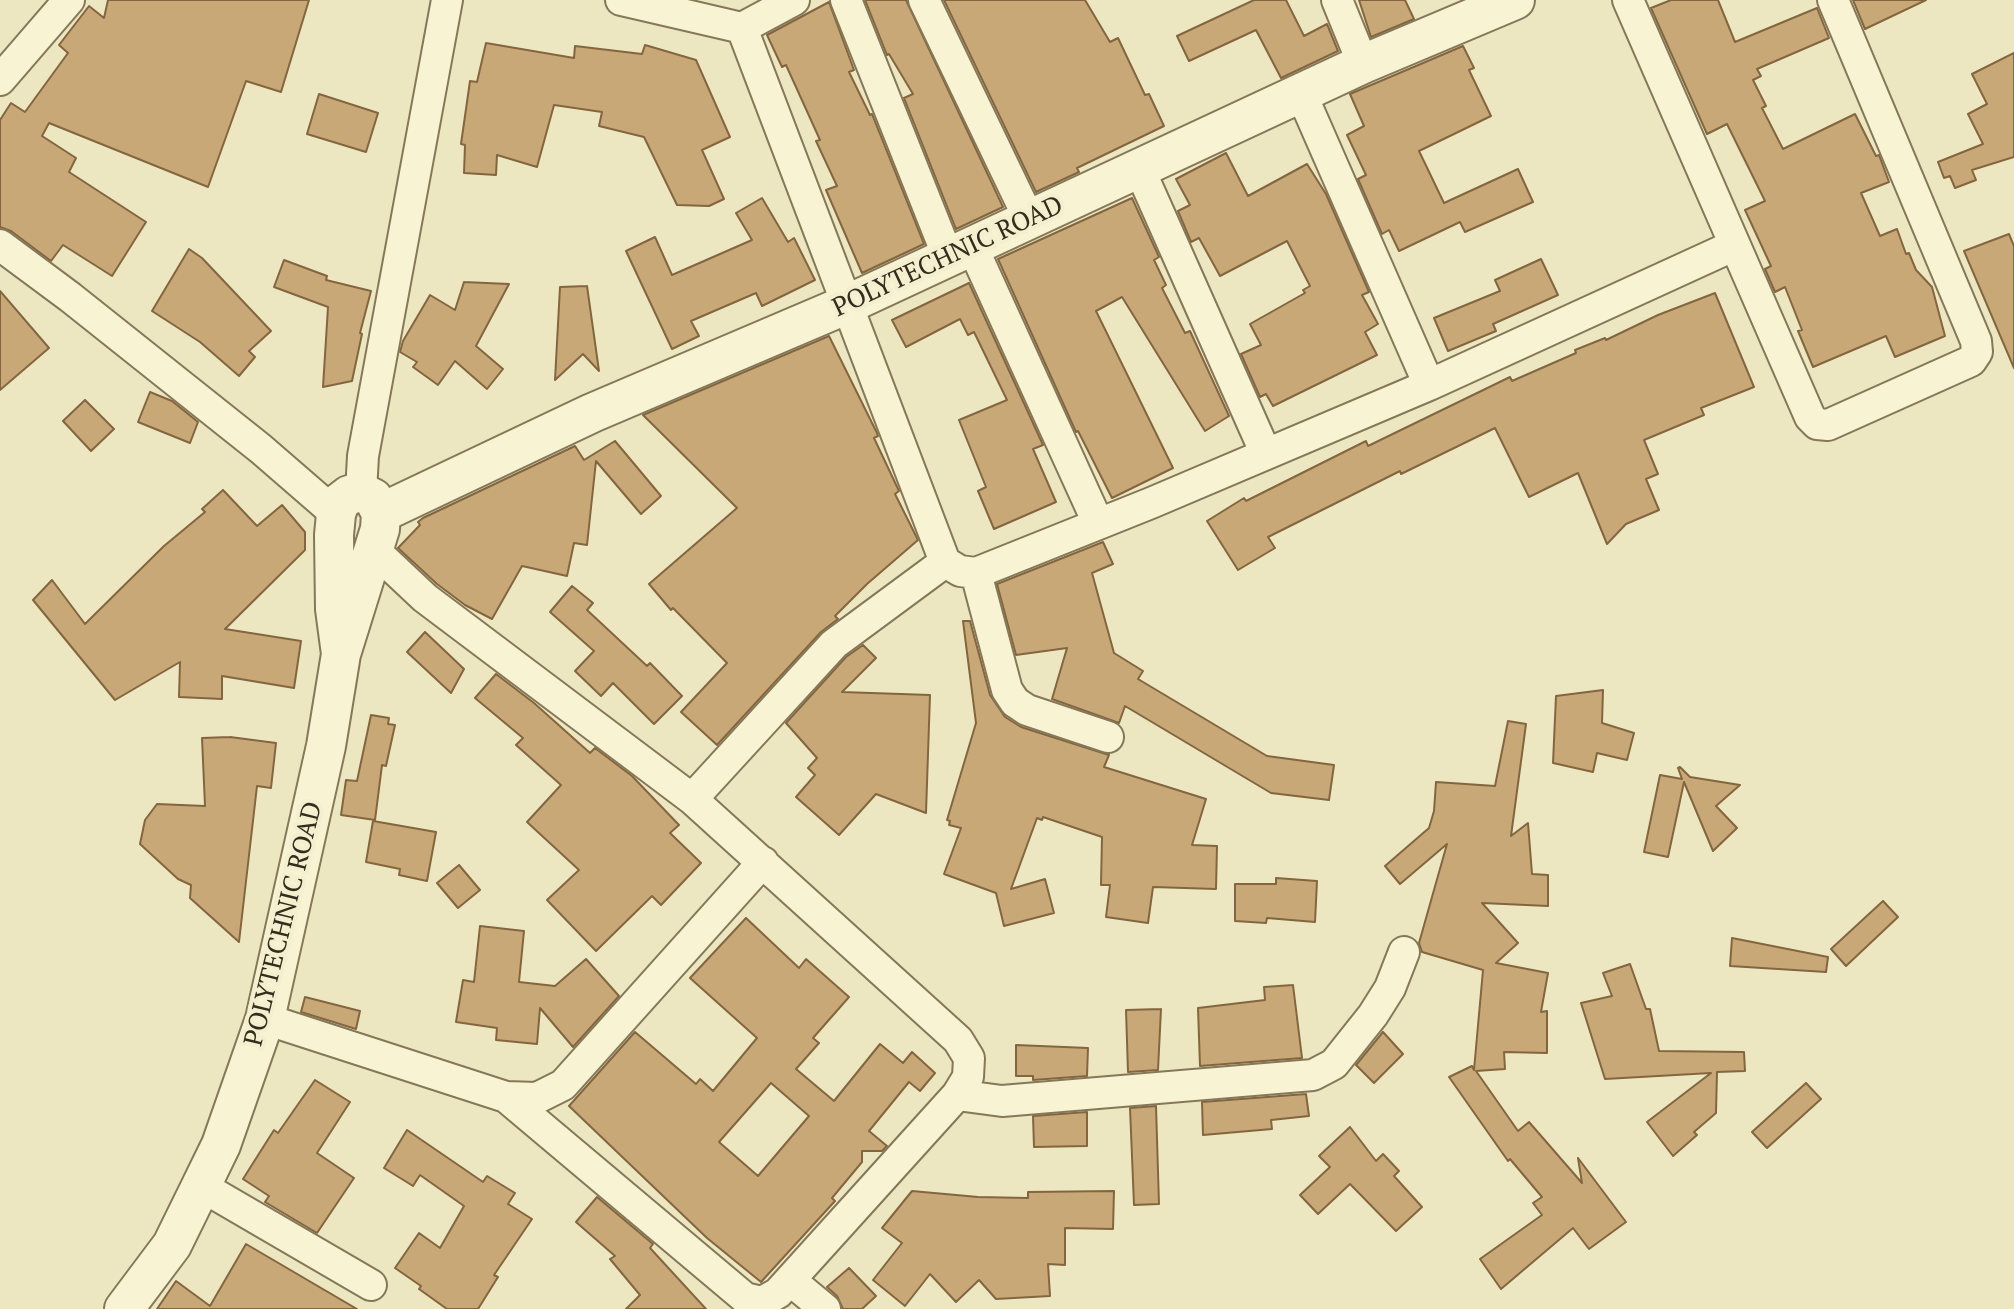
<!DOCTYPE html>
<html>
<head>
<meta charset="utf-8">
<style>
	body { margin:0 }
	canvas { display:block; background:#ece7c0 }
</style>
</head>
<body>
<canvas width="2014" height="1309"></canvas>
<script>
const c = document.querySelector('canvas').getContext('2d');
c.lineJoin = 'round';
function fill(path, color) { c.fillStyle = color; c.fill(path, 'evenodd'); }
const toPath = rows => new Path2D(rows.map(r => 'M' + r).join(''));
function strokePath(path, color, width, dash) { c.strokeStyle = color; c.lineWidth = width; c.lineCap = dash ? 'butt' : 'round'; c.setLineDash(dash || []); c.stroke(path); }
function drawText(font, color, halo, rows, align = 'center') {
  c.font = font + ' "PT Serif",serif'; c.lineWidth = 8; c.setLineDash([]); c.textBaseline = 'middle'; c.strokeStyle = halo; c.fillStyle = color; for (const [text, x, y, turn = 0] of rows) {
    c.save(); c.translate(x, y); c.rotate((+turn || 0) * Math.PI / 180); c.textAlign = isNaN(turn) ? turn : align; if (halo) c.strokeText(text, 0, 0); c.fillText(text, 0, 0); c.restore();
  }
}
const building = toPath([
	[108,0,309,0,281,92,246,81,208,187,49,123,42,136,76,158,69,172,146,222,112,276,63,245,51,261,11,231,0,227,0,120,11,103,25,112,68,53,59,45,89,6,104,18,108,0],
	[865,0,906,0,1003,207,956,229,904,98,913,94,889,54,887,55,865,0],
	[944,0,1085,0,1110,42,1118,38,1145,95,1149,94,1164,126,1077,168,1079,172,1036,192,944,0],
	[1254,0,1286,0,1304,36,1327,24,1338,51,1281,78,1256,30,1189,61,1177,36,1254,0],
	[1359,0,1405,0,1414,19,1371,37,1359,0],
	[1671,0,1718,0,1735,42,1817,8,1829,38,1757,69,1761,76,1753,80,1766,106,1762,108,1783,149,1855,114,1876,156,1879,155,1889,182,1861,193,1880,236,1897,229,1906,254,1909,253,1916,270,1932,287,1945,336,1895,357,1886,336,1813,367,1798,331,1802,330,1785,287,1775,292,1765,269,1771,266,1745,210,1765,201,1727,124,1707,134,1651,8,1671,0],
	[1853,0,1926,0,1865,29,1853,0],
	[829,2,854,70,849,72,870,115,872,114,924,244,862,273,826,190,837,186,816,141,820,140,786,65,782,67,767,35,829,2],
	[486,43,574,58,575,46,642,54,645,45,696,60,730,137,702,150,724,199,709,206,677,205,644,137,599,126,602,112,554,105,537,167,497,155,496,175,464,173,465,145,461,144,470,81,477,82,486,43],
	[1463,46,1474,68,1469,70,1491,116,1419,151,1444,203,1518,169,1533,202,1465,232,1460,222,1399,251,1389,230,1382,234,1358,179,1366,175,1347,135,1364,126,1350,94,1463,46],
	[2014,53,2014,157,1972,170,1976,180,1955,188,1950,176,1944,178,1938,162,1983,144,1968,114,1987,104,1972,74,2014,53],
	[319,94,378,113,366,152,307,134,319,94],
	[1226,153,1248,196,1307,164,1326,194,1369,292,1362,295,1378,324,1365,332,1377,355,1273,406,1266,394,1260,397,1241,354,1261,345,1250,324,1305,293,1303,290,1310,286,1287,241,1220,276,1199,238,1191,242,1178,211,1190,205,1176,179,1226,153],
	[762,198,788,242,794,238,815,280,762,306,756,293,691,321,699,336,672,349,626,251,655,237,672,275,752,240,736,213,762,198],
	[1132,198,1159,257,1154,260,1166,285,1162,288,1185,333,1190,331,1229,416,1205,431,1122,297,1096,311,1173,468,1112,498,1078,431,1076,432,998,259,1132,198],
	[2009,234,2014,246,2014,368,1964,251,2009,234],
	[189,249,202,258,271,331,249,351,255,357,239,376,200,342,152,311,189,249],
	[1541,259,1558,295,1493,324,1496,331,1448,351,1434,318,1500,291,1495,280,1541,259],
	[284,260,327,276,326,280,371,291,360,333,362,334,352,381,323,387,328,307,274,287,284,260],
	[464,282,509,284,476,346,503,369,487,389,455,361,438,385,413,367,417,362,400,352,403,341,430,295,455,310,464,282],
	[969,283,1043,445,1033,449,1056,502,994,529,978,491,986,487,959,420,1007,400,974,332,968,335,960,319,906,347,892,320,969,283],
	[587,286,599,371,583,354,555,380,560,287,587,286],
	[0,291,49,348,0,390,0,291],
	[1715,293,1754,387,1701,408,1704,415,1644,440,1658,474,1646,479,1659,510,1626,524,1607,544,1578,473,1529,497,1495,428,1401,474,1400,471,1268,537,1275,548,1238,570,1207,521,1244,498,1246,501,1366,441,1368,446,1510,377,1512,381,1576,353,1575,350,1605,338,1606,340,1658,315,1715,293],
	[829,336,877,433,878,436,874,438,899,491,895,494,918,540,867,584,835,616,838,619,821,632,717,745,681,712,727,663,673,608,671,610,649,584,737,508,643,415,829,336],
	[150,392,172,401,198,422,190,443,138,422,150,392],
	[85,400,114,429,91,451,63,421,85,400],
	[615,441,661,496,641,514,596,461,587,545,574,543,567,576,522,566,492,619,465,605,437,584,398,548,420,525,418,522,423,518,575,446,584,460,615,441],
	[223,490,257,526,282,505,305,532,305,550,225,629,301,641,294,688,222,676,222,699,179,697,180,662,115,700,33,600,52,580,85,624,164,546,205,512,202,509,223,490],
	[1103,542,1113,564,1092,573,1114,653,1143,671,1138,679,1267,756,1334,765,1329,800,1271,793,1125,706,1119,723,1052,699,1067,648,1016,655,997,584,1103,542],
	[572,586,593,603,587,610,647,666,650,663,682,696,654,724,613,683,601,696,575,671,594,651,550,612,572,586],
	[963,621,970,621,990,695,1005,717,1021,727,1109,755,1104,767,1206,799,1192,845,1217,846,1216,889,1153,887,1148,923,1106,917,1110,885,1101,885,1102,837,1043,817,1042,820,1037,818,1011,889,1045,879,1054,913,1004,926,996,893,944,874,961,828,949,825,950,821,947,820,976,723,963,621],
	[425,632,464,669,451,693,407,652,425,632],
	[863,645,876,658,842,692,930,695,926,813,876,794,839,835,796,797,815,775,808,768,817,758,786,723,846,657,863,645],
	[496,674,534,703,590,753,595,748,632,776,679,825,670,833,701,863,661,905,652,896,596,951,547,900,579,870,527,822,561,785,516,745,523,738,475,698,496,674],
	[1603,690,1602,723,1634,733,1627,760,1597,753,1593,772,1553,763,1556,696,1603,690],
	[371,715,389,718,388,724,395,725,386,766,382,765,375,820,341,815,346,780,357,781,371,715],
	[1508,721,1526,724,1511,836,1528,823,1532,874,1548,875,1548,906,1482,903,1518,943,1496,963,1548,973,1541,1012,1547,1011,1547,1053,1504,1052,1505,1069,1476,1071,1518,1131,1529,1122,1582,1183,1578,1158,1626,1222,1589,1249,1573,1228,1501,1289,1480,1259,1542,1215,1533,1203,1542,1197,1510,1159,1508,1161,1449,1077,1472,1066,1474,1070,1483,970,1422,952,1419,943,1447,844,1400,884,1385,866,1429,828,1434,811,1436,782,1495,786,1508,721],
	[230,737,276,743,271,788,257,786,239,942,190,898,191,885,178,879,140,844,145,820,157,804,205,806,202,738,230,737],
	[1680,767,1690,777,1740,785,1716,806,1737,828,1713,851,1684,782,1668,857,1644,852,1660,775,1682,779,1678,768,1680,767],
	[373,821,436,832,427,881,399,875,400,869,366,862,373,821],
	[459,865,480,890,458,908,437,883,459,865],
	[1276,878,1317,881,1315,922,1267,918,1266,923,1235,921,1235,884,1276,884,1276,878],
	[1883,901,1898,917,1846,966,1831,949,1883,901],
	[746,918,799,968,806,959,849,997,813,1038,819,1043,796,1069,834,1101,880,1044,903,1063,912,1052,935,1073,920,1091,909,1082,869,1131,887,1146,882,1151,862,1151,862,1162,832,1198,835,1201,761,1282,707,1238,569,1106,635,1032,696,1084,700,1079,713,1091,757,1038,690,978,746,918],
	[771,1083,809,1116,758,1176,719,1142,771,1083],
	[480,926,524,931,519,982,555,986,586,959,619,996,573,1047,540,1008,537,1044,496,1040,497,1028,456,1022,463,980,474,982,480,926],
	[1732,938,1828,957,1826,972,1730,966,1732,938],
	[1630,964,1646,1009,1650,1009,1659,1051,1744,1052,1745,1071,1717,1072,1716,1113,1694,1132,1697,1135,1673,1156,1647,1122,1711,1073,1605,1079,1581,1003,1612,996,1603,973,1630,964],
	[1293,985,1302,1058,1200,1066,1198,1008,1265,1000,1264,987,1293,985],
	[305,997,360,1011,356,1029,301,1012,305,997],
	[1161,1009,1158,1070,1128,1072,1126,1010,1161,1009],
	[1383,1032,1403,1054,1374,1083,1356,1065,1383,1032],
	[1016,1045,1088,1048,1087,1076,1033,1080,1033,1076,1016,1076,1016,1045],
	[315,1080,350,1102,317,1153,354,1178,317,1233,265,1202,269,1196,243,1179,274,1130,278,1133,315,1080],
	[1806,1083,1821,1099,1767,1148,1752,1132,1806,1083],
	[1306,1094,1309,1116,1271,1120,1272,1129,1203,1135,1202,1102,1306,1094],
	[1156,1106,1159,1204,1134,1205,1130,1108,1156,1106],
	[1087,1112,1087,1146,1034,1147,1033,1116,1087,1112],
	[1350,1127,1376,1161,1383,1154,1399,1171,1394,1176,1422,1207,1396,1231,1350,1184,1318,1214,1300,1195,1330,1167,1319,1156,1350,1127],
	[407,1130,483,1182,487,1176,515,1193,508,1204,532,1219,494,1275,498,1277,478,1309,447,1309,419,1289,421,1286,395,1268,419,1233,440,1248,464,1206,420,1175,413,1186,384,1168,407,1130],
	[912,1191,978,1197,1028,1198,1028,1192,1114,1191,1113,1229,1065,1228,1065,1265,1048,1264,1050,1296,996,1299,979,1280,956,1302,930,1274,905,1306,873,1280,902,1243,882,1228,912,1191],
	[597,1197,653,1244,650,1248,706,1309,626,1309,640,1295,610,1259,615,1256,576,1222,597,1197],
	[246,1244,357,1309,157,1309,176,1281,210,1306,246,1244],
	[849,1268,876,1296,862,1309,843,1309,837,1296,827,1287,849,1268]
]);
const minor = toPath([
	[621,0,742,28,945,562,960,571,976,573,1151,503,1429,385,1735,245],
	[846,0,948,257],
	[924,0,1029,219],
	[1337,0,1363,64],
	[1628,0,1810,417,1817,424,1828,425,1971,361,1977,352,1976,341,1833,0],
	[742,28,794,0],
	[0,80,69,0],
	[1301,93,1429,385],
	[1139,168,1266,454],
	[0,245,70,297,261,449,336,514],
	[972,246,1098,523],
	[361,492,363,456,447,0],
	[374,550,425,598,692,799,958,1040,969,1058,968,1077,957,1095,778,1293,762,1302,745,1298,506,1097],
	[976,573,1007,690,1015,702,1027,710,1108,737],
	[692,799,834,644,945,562],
	[265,1019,506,1097,537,1098,563,1085,763,862],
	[957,1095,1002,1101,1313,1075,1334,1064,1373,1015,1390,988,1404,952],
	[201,1186,371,1285],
	[790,1280,825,1309]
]);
const tertiary = toPath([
	[361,492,373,498,381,513,380,529,341,654,335,609,334,535,336,514,340,502,349,495,361,492],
	[381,513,592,413,848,304,1363,64,1515,0],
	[124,1309,172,1245,201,1186,221,1145,265,1019,326,746,341,654]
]);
const streetNames = [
	["POLYTECHNIC ROAD",948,257,-25],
	["POLYTECHNIC ROAD",284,924,-76]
];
fill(building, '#c9a877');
strokePath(building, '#83663f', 2);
strokePath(minor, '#857859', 34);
strokePath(tertiary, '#857859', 42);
strokePath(minor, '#f7f3d3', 30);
strokePath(tertiary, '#f7f3d3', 38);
drawText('26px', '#352c1d', '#f4f0cf', streetNames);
</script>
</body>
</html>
